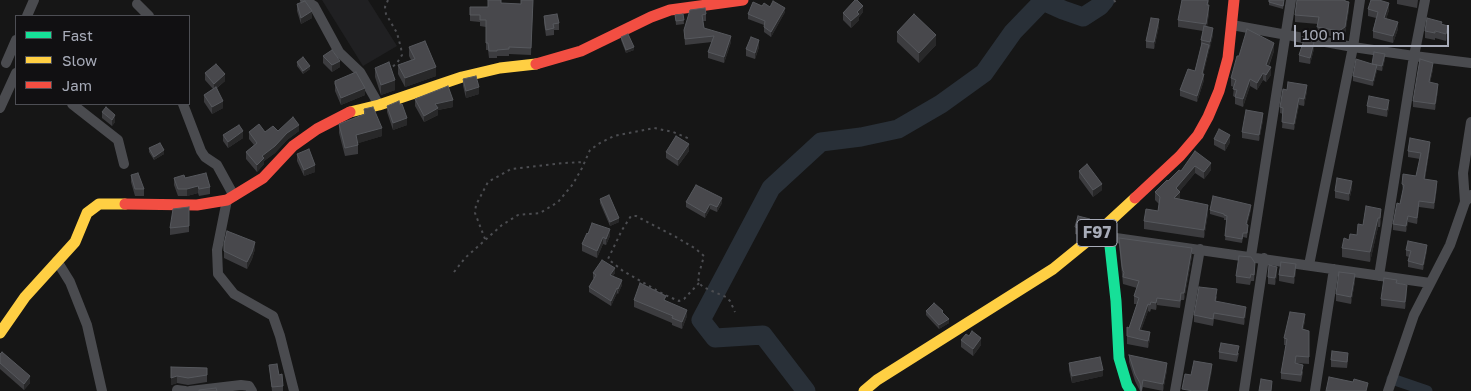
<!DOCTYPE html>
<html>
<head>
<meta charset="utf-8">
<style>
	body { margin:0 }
	#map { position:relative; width:1471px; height:391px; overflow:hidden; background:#161616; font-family:"Golos Text",sans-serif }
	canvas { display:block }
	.legend { position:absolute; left:15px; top:15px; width:175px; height:90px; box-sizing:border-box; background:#111012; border:1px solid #4d4e54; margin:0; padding:6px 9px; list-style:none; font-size:15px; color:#a7abb8 }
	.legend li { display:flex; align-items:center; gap:10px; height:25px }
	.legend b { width:25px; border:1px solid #4d4e54 }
	.scale { position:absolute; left:1294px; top:25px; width:155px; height:22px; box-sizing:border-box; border:2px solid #a7abb8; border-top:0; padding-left:6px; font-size:15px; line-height:18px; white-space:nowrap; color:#a7abb8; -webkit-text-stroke:4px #111012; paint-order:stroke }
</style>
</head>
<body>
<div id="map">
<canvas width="1471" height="391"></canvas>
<ul class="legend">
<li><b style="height:6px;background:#16e098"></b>Fast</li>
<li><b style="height:6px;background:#ffcf43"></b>Slow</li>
<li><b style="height:6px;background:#f24e42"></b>Jam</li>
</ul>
<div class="scale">100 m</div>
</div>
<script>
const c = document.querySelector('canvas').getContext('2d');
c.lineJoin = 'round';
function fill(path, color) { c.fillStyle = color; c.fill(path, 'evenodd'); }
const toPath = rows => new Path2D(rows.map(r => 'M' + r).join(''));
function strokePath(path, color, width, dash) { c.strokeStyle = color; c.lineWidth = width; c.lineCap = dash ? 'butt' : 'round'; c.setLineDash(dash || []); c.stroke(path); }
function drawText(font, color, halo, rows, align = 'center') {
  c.font = font + ' "Golos Text",sans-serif'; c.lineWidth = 4.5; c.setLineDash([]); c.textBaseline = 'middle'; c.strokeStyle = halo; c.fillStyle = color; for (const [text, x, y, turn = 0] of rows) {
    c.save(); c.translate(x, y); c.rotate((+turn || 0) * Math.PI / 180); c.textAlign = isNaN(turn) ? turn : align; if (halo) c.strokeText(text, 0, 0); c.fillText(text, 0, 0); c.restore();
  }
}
const built = toPath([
	[322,0,368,0,397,46,363,66]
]);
const canal = toPath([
	[1392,379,1427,391]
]);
const river = toPath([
	[806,391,763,335,715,338,701,320,771,188,821,142,861,137,898,129,941,104,984,73,1013,32,1043,1,1063,10,1083,17,1100,6,1105,0]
]);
const path = toPath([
	[388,0,385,7,386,14,397,33,401,48,402,55,397,63,391,68],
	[1114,0,1116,3],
	[485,239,475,213,476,205,488,182,511,169,564,163,585,162],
	[454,272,465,258,502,225,518,215,540,213,558,202,573,184,582,168,590,150,600,143,614,136,654,128,673,132,690,139],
	[699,283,684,299,679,301,665,295,623,271,608,259,622,230,631,216,636,216,676,237,696,249,704,256,698,277,699,283,703,287,726,297,730,301,735,312]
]);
const street = toPath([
	[305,0,314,6,339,52,360,72,379,105],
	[137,4,149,16],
	[27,16,34,0],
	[1232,25,1353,47,1414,56,1471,63],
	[6,63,16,40],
	[72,104,118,140,124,164],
	[183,104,201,151,205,157,217,165,234,196],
	[0,108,16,73],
	[227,200,217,250,218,274,234,294,273,316,280,336,294,391],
	[1465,202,1463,173,1471,122],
	[1109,237,1430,283],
	[1251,256,1291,0],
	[57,261,70,282,87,325,102,391],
	[1309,265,1353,47,1360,0],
	[1379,276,1414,56,1425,0],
	[177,390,185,391],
	[190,391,241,385,249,386,252,391],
	[1175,391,1200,249],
	[1244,391,1264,258],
	[1315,391,1334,269],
	[1388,391,1414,315,1450,245,1465,202,1471,195]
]);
const fast = toPath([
	[1096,234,1109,237,1116,301,1119,358,1127,385,1131,391]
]);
const slow = toPath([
	[350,112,379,105,462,77,500,68,536,64],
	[0,333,25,297,75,242,87,213,99,204,125,204],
	[864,391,877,380,1053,269,1096,234,1135,198]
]);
const jam = toPath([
	[536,64,581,51,651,17,670,10,743,0],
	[1135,198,1180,156,1198,135,1208,117,1219,91,1228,58,1234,0],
	[125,204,197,205,227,200,263,178,293,146,317,129,350,112]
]);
const wall = toPath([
	[533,0,531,55,509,54,509,56,497,56,497,58,489,58,488,50,486,50,486,27,480,26,480,22,470,21,470,7,488,7,501,3,521,4],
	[1209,0,1208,5,1209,13,1207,27,1213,35,1203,74,1204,80,1197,102,1180,96,1180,90,1195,71,1201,46,1201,40,1203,31,1178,27,1178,20],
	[1269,0,1284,2,1283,9,1269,5],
	[1397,0,1418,0,1417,8,1397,4],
	[1346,2,1349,9,1345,34,1339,38,1317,33,1318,24,1295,22,1295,15],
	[297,4,312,18,301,24,297,11],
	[762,6,770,7,785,12,771,37,764,32,764,25,748,19,748,14],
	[1368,9,1389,10,1386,19,1398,29,1393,43,1373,38,1373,31,1376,18,1368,16],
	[690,10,706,14,706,21,703,21,704,28,731,42,724,63,708,58,708,52,712,42,685,45,684,30],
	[863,12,859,17,859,20,851,28,843,20,843,13],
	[683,14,684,24,676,25,675,15],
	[544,16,559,23,559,30,554,30,554,35,546,36,544,23],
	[1159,26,1154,49,1146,48,1146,41],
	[1425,31,1448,33,1446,41,1435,38,1435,40,1425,38],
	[897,32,936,45,919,63,897,42],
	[621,37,634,50,626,53,621,40],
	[409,47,436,76,405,87,398,74,398,65,411,60,409,56],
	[759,47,755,59,746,56,746,49],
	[1314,49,1310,64,1299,62,1299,55],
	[1274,51,1269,66,1271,75,1266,82,1263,80,1257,90,1250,86,1243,107,1235,104,1235,97,1233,96,1234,87,1231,86,1231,78,1239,56],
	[323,56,340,67,332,72,323,63],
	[1385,59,1382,71,1377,70,1373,86,1353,81,1353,76,1372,64],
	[297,62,310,69,303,74,297,66],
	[375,68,395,90,381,95,375,77],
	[1433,69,1430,83,1438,90,1435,110,1413,107,1413,101],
	[205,73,225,81,217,88,223,108,212,114,204,102,204,95,213,89,205,80],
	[463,79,479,94,466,98,463,86],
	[335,81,365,95,341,105,335,91],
	[1287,90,1307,91,1304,106,1299,105,1294,130,1282,128,1283,114,1280,113,1280,107],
	[415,99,453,107,438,110,438,115,424,122,415,106],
	[387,106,407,125,393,130,387,112],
	[1367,106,1389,107,1387,117,1367,113],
	[364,109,382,136,358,143,358,154,345,156,339,133,339,124,364,115],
	[102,112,115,122,112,126,102,118],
	[1263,120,1259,141,1242,138,1242,132],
	[278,131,299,131,287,140,275,153,264,161,264,164,257,172,246,159,246,152,254,145,249,139,249,132,265,132],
	[223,135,243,138,228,148,223,141],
	[1214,139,1230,142,1225,151,1214,145],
	[1430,147,1425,179,1437,187,1434,209,1419,207,1417,224,1408,222,1406,232,1393,230,1393,224,1400,204,1403,190,1402,184,1416,176,1420,159,1408,157,1408,151],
	[149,148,164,154,154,160,149,152],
	[689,151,678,166,666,158,666,152],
	[1195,151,1211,170,1204,179,1195,173,1179,192,1180,199,1208,213,1204,238,1144,229,1144,221,1158,211,1159,204,1155,200,1155,192,1181,171],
	[297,154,315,172,304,176,297,161],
	[1079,171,1102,190,1093,197,1079,178],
	[131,175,144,189,144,196,135,196,131,182],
	[174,178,185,178,210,187,210,194,199,196,198,193,187,196,178,196,174,185],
	[1352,188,1349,201,1335,198,1335,191],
	[600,199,619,222,610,226,600,203],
	[686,202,722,203,717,212,710,209,705,218,686,207],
	[1366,206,1381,218,1380,227,1378,227,1370,262,1342,257,1342,248,1349,240,1357,235,1363,225],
	[189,207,189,232,170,235,170,228],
	[1251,209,1247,225,1248,229,1247,238,1243,237,1242,243,1225,240,1227,220,1224,220,1224,218,1210,214,1210,210],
	[1090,226,1079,235,1075,234,1075,227],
	[588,234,610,236,606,245,603,244,597,258,582,251,582,244],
	[1119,238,1192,256,1184,300,1181,300,1180,308,1157,305,1156,310,1151,309,1150,312,1148,311,1141,330,1150,339,1148,348,1127,344,1127,327,1129,328,1137,304,1134,304,1134,296,1137,288,1123,284,1119,245],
	[224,244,255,249,252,259,247,269,224,258],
	[1406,250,1427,250,1423,270,1408,267,1408,261,1409,257,1406,256],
	[1255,269,1254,281,1251,281,1250,285,1236,283,1236,276],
	[1296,271,1294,284,1279,281,1279,275],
	[593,273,615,273,613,276,622,285,618,294,617,293,611,306,589,292,589,287,594,279,593,278],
	[1277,274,1275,285,1268,284,1268,277],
	[1355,281,1351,304,1336,301,1336,294],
	[1407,292,1405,309,1381,306,1381,299],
	[1217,296,1216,301,1246,313,1244,325,1214,319,1213,326,1194,322,1194,315],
	[634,300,666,301,687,316,682,329,672,325,672,323,634,307],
	[926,311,949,323,939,329,926,315],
	[1305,321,1303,329,1309,331,1309,364,1296,363,1303,372,1301,382,1281,379,1281,373,1286,345,1284,345,1284,338],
	[969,336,981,345,973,356,961,347,961,340],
	[1219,352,1239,353,1237,362,1219,359],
	[0,354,30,383,24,390,0,369],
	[1129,355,1167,370,1163,391,1143,387,1142,391,1140,391,1135,381,1129,362],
	[1348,359,1347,368,1331,367,1331,360],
	[1069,363,1103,376,1072,383,1069,370],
	[269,365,283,386,283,391,272,391],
	[171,367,207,368,207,382,188,385,177,383,171,385]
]);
const shadedWall = toPath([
	[1349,2,1349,9,1345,34,1339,38,1339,31],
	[1389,3,1389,10,1384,25,1384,18],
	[1209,5,1209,13,1206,32,1206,24],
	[863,6,863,12,859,17,859,20,851,28,851,21,857,12],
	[785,8,785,12,771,37,771,32],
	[312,11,312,18,301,24,301,18],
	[1159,19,1159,26,1154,49,1154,42],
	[1398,22,1398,29,1393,43,1393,36],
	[1448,26,1448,33,1446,41,1446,34],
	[1213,28,1213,35,1210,49,1210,42],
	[936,35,936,45,919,63,919,53],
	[731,36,731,42,724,63,724,57],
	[759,40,759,47,755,59,755,53],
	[1314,42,1314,49,1310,64,1310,58],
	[1274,43,1274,51,1266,72,1266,65],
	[1209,45,1209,51,1202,80,1202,74],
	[634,47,634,50,626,53,626,50],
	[1385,54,1385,59,1382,71,1382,66],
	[340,61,340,67,332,72,332,65],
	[1433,63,1433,69,1429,88,1429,82],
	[1377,65,1377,71,1373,86,1373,81],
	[310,66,310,69,303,74,303,71],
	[436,67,436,76,405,87,405,78],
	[1271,67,1271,75,1266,82,1266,75],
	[1263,73,1263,80,1257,90,1257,83],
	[225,74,225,81,214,90,214,84],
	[1204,74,1204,80,1197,102,1197,96],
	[1250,79,1250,86,1243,107,1243,99],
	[395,80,395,90,381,95,381,85],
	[1438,84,1438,90,1435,110,1435,104],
	[1307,85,1307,91,1304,106,1304,99],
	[479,87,479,94,466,98,466,91],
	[365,88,365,95,341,105,341,98],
	[1299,98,1299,105,1294,130,1294,124],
	[453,100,453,107,438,110,438,115,424,122,424,116,435,104],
	[1389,100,1389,107,1387,117,1387,110],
	[223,101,223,108,212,114,212,107],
	[1263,113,1263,120,1259,141,1259,135],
	[115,115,115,122,112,126,112,120],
	[407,118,407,125,393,130,393,123],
	[299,125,299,131,287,140,275,153,264,161,264,164,257,172,257,165,262,156,287,133],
	[382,128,382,136,356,144,356,135],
	[243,131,243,138,228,148,228,142],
	[1230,135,1230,142,1225,151,1225,144],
	[1430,142,1430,147,1424,185,1424,179],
	[689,144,689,151,678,166,678,160],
	[164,150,164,154,154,160,154,157],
	[1211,163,1211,170,1204,179,1204,172],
	[315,165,315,172,304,176,304,170],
	[1195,166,1195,173,1176,196,1176,188],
	[1352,181,1352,188,1349,201,1349,194],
	[1437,181,1437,187,1434,209,1434,203],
	[1102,184,1102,190,1093,197,1093,190],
	[198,186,198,193,187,196,187,189],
	[1180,192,1180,199,1174,198],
	[722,198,722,203,717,212,717,207],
	[1419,201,1419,207,1417,224,1417,218],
	[710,204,710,209,705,218,705,213],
	[1208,205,1208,213,1204,238,1204,230],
	[1251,205,1251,209,1246,229,1246,224],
	[1381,209,1381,218,1380,227,1380,218],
	[1408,216,1408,222,1406,232,1406,226],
	[619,218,619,222,610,226,610,222],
	[1378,218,1378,227,1370,262,1370,252],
	[1090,219,1090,226,1079,235,1079,228],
	[610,229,610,236,606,245,606,239],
	[603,237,603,244,597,258,597,251],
	[255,242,255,249,252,259,247,269,247,262],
	[1427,245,1427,250,1423,270,1423,265],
	[1192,248,1192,256,1184,300,1184,293],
	[1296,264,1296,271,1294,284,1294,277],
	[1277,267,1277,274,1275,285,1275,278],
	[615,268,615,273,610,280,610,275],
	[1355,274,1355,281,1351,304,1351,297],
	[622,280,622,285,618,294,618,289],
	[1407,285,1407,292,1405,309,1405,302],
	[617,288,617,293,611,306,611,301],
	[1157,298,1157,305,1156,310,1156,303],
	[1148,304,1148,311,1139,337,1139,330],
	[1246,307,1246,313,1244,325,1244,318],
	[687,310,687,316,682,329,682,322],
	[1305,314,1305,321,1302,336,1302,329],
	[949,319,949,323,939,329,939,325],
	[1150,332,1150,339,1148,348,1148,341],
	[981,338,981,345,973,356,973,349],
	[1167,363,1167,370,1163,391,1163,384],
	[1212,364,1212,371,1208,391,1207,391],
	[1103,370,1103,376,1072,383,1072,376],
	[30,376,30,383,24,390,24,384],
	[177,376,177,383,171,385,171,378]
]);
const building = toPath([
	[488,0,501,0,501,3,521,4,521,0,533,0,531,48,509,47,509,49,497,50,497,51,489,51,488,43,486,43,486,20,480,20,480,15,470,15,470,7,488,7,488,0],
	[855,0,857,0,863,6,857,12,859,14,851,21,843,13,855,0],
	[1182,0,1208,0,1207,5,1209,5,1206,24,1178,20,1182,0],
	[1269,0,1284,0,1283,6,1269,2,1269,0],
	[1297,0,1345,0,1345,1,1349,2,1345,27,1339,31,1317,27,1319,17,1295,15,1297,0],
	[1371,0,1379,0,1389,3,1384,18,1398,22,1393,36,1373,31,1378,12,1368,9,1371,0],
	[305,1,312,11,301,18,297,4,305,1],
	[773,1,785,8,771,32,764,27,765,21,748,14,753,2,762,6,764,3,770,7,773,1],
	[705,8,706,14,702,15,704,28,731,36,724,57,708,52,714,36,685,39,684,30,690,10,705,8],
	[557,14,559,23,553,24,554,28,546,30,544,16,557,14],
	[683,14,684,20,676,21,675,15,683,14],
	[914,14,936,35,919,53,897,32,914,14],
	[1151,18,1159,19,1154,42,1146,41,1151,18],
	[1427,18,1442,22,1441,24,1448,26,1446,34,1435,31,1435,33,1425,31,1427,18],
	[1204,26,1213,28,1210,42,1201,40,1204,26],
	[1247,29,1274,43,1266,65,1271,67,1266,75,1263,73,1257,83,1250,79,1243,99,1235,97,1237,90,1233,89,1236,80,1231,78,1237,56,1239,56,1247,29],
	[628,34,634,47,626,50,621,37,628,34],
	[751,37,759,40,755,53,746,49,751,37],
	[1304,40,1314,42,1310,58,1299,55,1304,40],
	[425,41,436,67,405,78,398,65,415,59,409,47,425,41],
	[1202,43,1209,45,1202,74,1204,74,1197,96,1180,90,1188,69,1195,71,1202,43],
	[332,50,340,61,332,65,323,56,332,50],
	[1374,52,1385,54,1382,66,1372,64,1377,65,1373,81,1353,76,1356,59,1372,64,1374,52],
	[303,57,310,66,303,71,297,62,303,57],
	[1420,59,1433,63,1429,82,1438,84,1435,104,1413,101,1420,59],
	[389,62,395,80,381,85,375,68,389,62],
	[216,64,225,74,214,84,205,73,216,64],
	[356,72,365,88,341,98,335,84,335,81,356,72],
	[476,76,479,87,466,91,463,79,476,76],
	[1288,82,1307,85,1304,99,1299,98,1294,124,1282,122,1283,108,1280,107,1283,89,1287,90,1288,82],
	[448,86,453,100,435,104,438,108,424,116,415,99,448,86],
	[216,87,223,101,212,107,204,95,216,87],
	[1369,96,1389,100,1387,110,1367,106,1369,96],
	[399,101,400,105,402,104,407,118,393,123,387,106,399,101],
	[106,107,115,115,112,120,102,112,106,107],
	[373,107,382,128,356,135,358,145,345,148,339,124,365,114,364,109,373,107],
	[1246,110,1263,113,1259,135,1242,132,1246,110],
	[293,117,299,125,287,133,275,146,262,156,264,158,257,165,246,152,257,143,249,132,259,124,265,132,273,126,278,131,293,117],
	[239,125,243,131,228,142,223,135,239,125],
	[1219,129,1230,135,1225,144,1214,139,1219,129],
	[676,136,689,144,678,160,666,152,676,136],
	[1410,138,1430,142,1424,179,1437,181,1434,203,1419,201,1417,218,1408,216,1406,226,1393,224,1397,203,1400,204,1404,185,1402,184,1403,174,1416,176,1421,153,1408,151,1410,138],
	[160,143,164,150,154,157,149,148,160,143],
	[309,149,315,165,304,170,297,154,309,149],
	[1195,151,1211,163,1204,172,1195,166,1176,188,1180,192,1174,198,1208,205,1204,230,1144,221,1146,209,1158,211,1160,197,1155,192,1167,180,1168,181,1179,170,1181,171,1195,151],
	[1087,164,1102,184,1093,190,1079,171,1087,164],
	[138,173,144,189,135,189,131,175,138,173],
	[206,173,210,187,199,189,198,186,187,189,178,189,174,178,184,175,185,178,206,173],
	[1337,178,1352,181,1349,194,1335,191,1337,178],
	[696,185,722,198,717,207,710,204,705,213,686,202,696,185],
	[609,195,619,218,610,222,600,199,609,195],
	[1213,196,1251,205,1246,224,1248,225,1247,233,1243,233,1242,239,1225,236,1227,216,1224,215,1224,214,1210,210,1213,196],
	[1366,206,1381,209,1380,218,1378,218,1370,252,1342,248,1344,238,1349,240,1350,234,1357,235,1358,224,1363,225,1366,206],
	[189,207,189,226,170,228,173,209,189,207],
	[1078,216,1090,219,1079,228,1075,227,1078,216],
	[592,223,610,229,606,239,603,237,597,251,582,244,587,233,588,234,592,223],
	[227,231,255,242,252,252,247,262,224,251,224,244,227,231],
	[1119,238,1192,248,1184,293,1181,293,1180,301,1157,298,1156,303,1151,302,1150,305,1148,304,1139,330,1150,332,1148,341,1127,336,1127,327,1129,328,1139,298,1134,296,1139,281,1123,277,1124,272,1123,271,1122,266,1119,238],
	[1408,241,1427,245,1423,265,1408,261,1411,251,1406,250,1408,241],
	[1239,256,1251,257,1255,263,1254,275,1251,274,1250,278,1236,276,1239,256],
	[602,260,615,268,610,275,622,280,618,289,617,288,611,301,589,287,596,275,593,273,602,260],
	[1281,262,1296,264,1294,277,1279,275,1281,262],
	[1269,265,1277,267,1275,278,1268,277,1269,265],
	[1339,272,1355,274,1351,297,1336,294,1339,272],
	[1384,278,1397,280,1396,283,1407,285,1405,302,1381,299,1384,278],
	[640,283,666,296,664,300,687,310,682,322,672,318,673,316,634,300,640,283],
	[1199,287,1217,289,1215,301,1246,307,1244,318,1214,313,1213,319,1194,315,1199,287],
	[934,303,943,311,942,312,949,319,939,325,926,311,934,303],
	[1290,312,1305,314,1302,329,1309,331,1309,357,1296,356,1295,363,1303,365,1301,375,1281,373,1287,339,1284,338,1290,312],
	[972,331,981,338,973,349,961,340,966,334,969,336,972,331],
	[1221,343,1239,346,1237,355,1219,352,1221,343],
	[1332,351,1348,353,1347,362,1331,360,1332,351],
	[2,352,30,376,24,384,0,363,0,354,2,352],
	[1129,355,1167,363,1163,384,1143,380,1141,391,1140,383,1135,374,1129,355],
	[1100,357,1103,370,1072,376,1069,363,1100,357],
	[1194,361,1212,364,1207,391,1193,391,1182,389,1185,374,1191,375,1194,361],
	[277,364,279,375,282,374,283,386,272,387,269,365,277,364],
	[171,367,207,368,207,375,188,378,177,376,171,378,171,367],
	[1329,377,1353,382,1354,379,1368,383,1366,391,1326,391,1329,377],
	[1261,379,1272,381,1271,391,1259,391,1261,379],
	[216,388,217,391,199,391,199,390,216,388]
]);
const shields = [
	[1097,233,40]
];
const shieldNames = [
	["F97",1097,233]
];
fill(built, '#202022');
strokePath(canal, '#293038', 11);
strokePath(river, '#293038', 19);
strokePath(path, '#4c4d51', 2, [2.5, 4]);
strokePath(street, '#4a4b4f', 10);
strokePath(fast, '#16e098', 11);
strokePath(slow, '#ffcf43', 11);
strokePath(jam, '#f24e42', 11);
fill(wall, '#3c3c3f');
fill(shadedWall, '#282829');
fill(building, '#48484c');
strokePath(building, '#56585d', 1);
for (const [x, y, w] of shields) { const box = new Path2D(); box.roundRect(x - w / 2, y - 13.5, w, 27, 4); c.fillStyle = '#111012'; c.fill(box); strokePath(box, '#a7abb8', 1); }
drawText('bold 16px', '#a7abb8', null, shieldNames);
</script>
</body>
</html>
